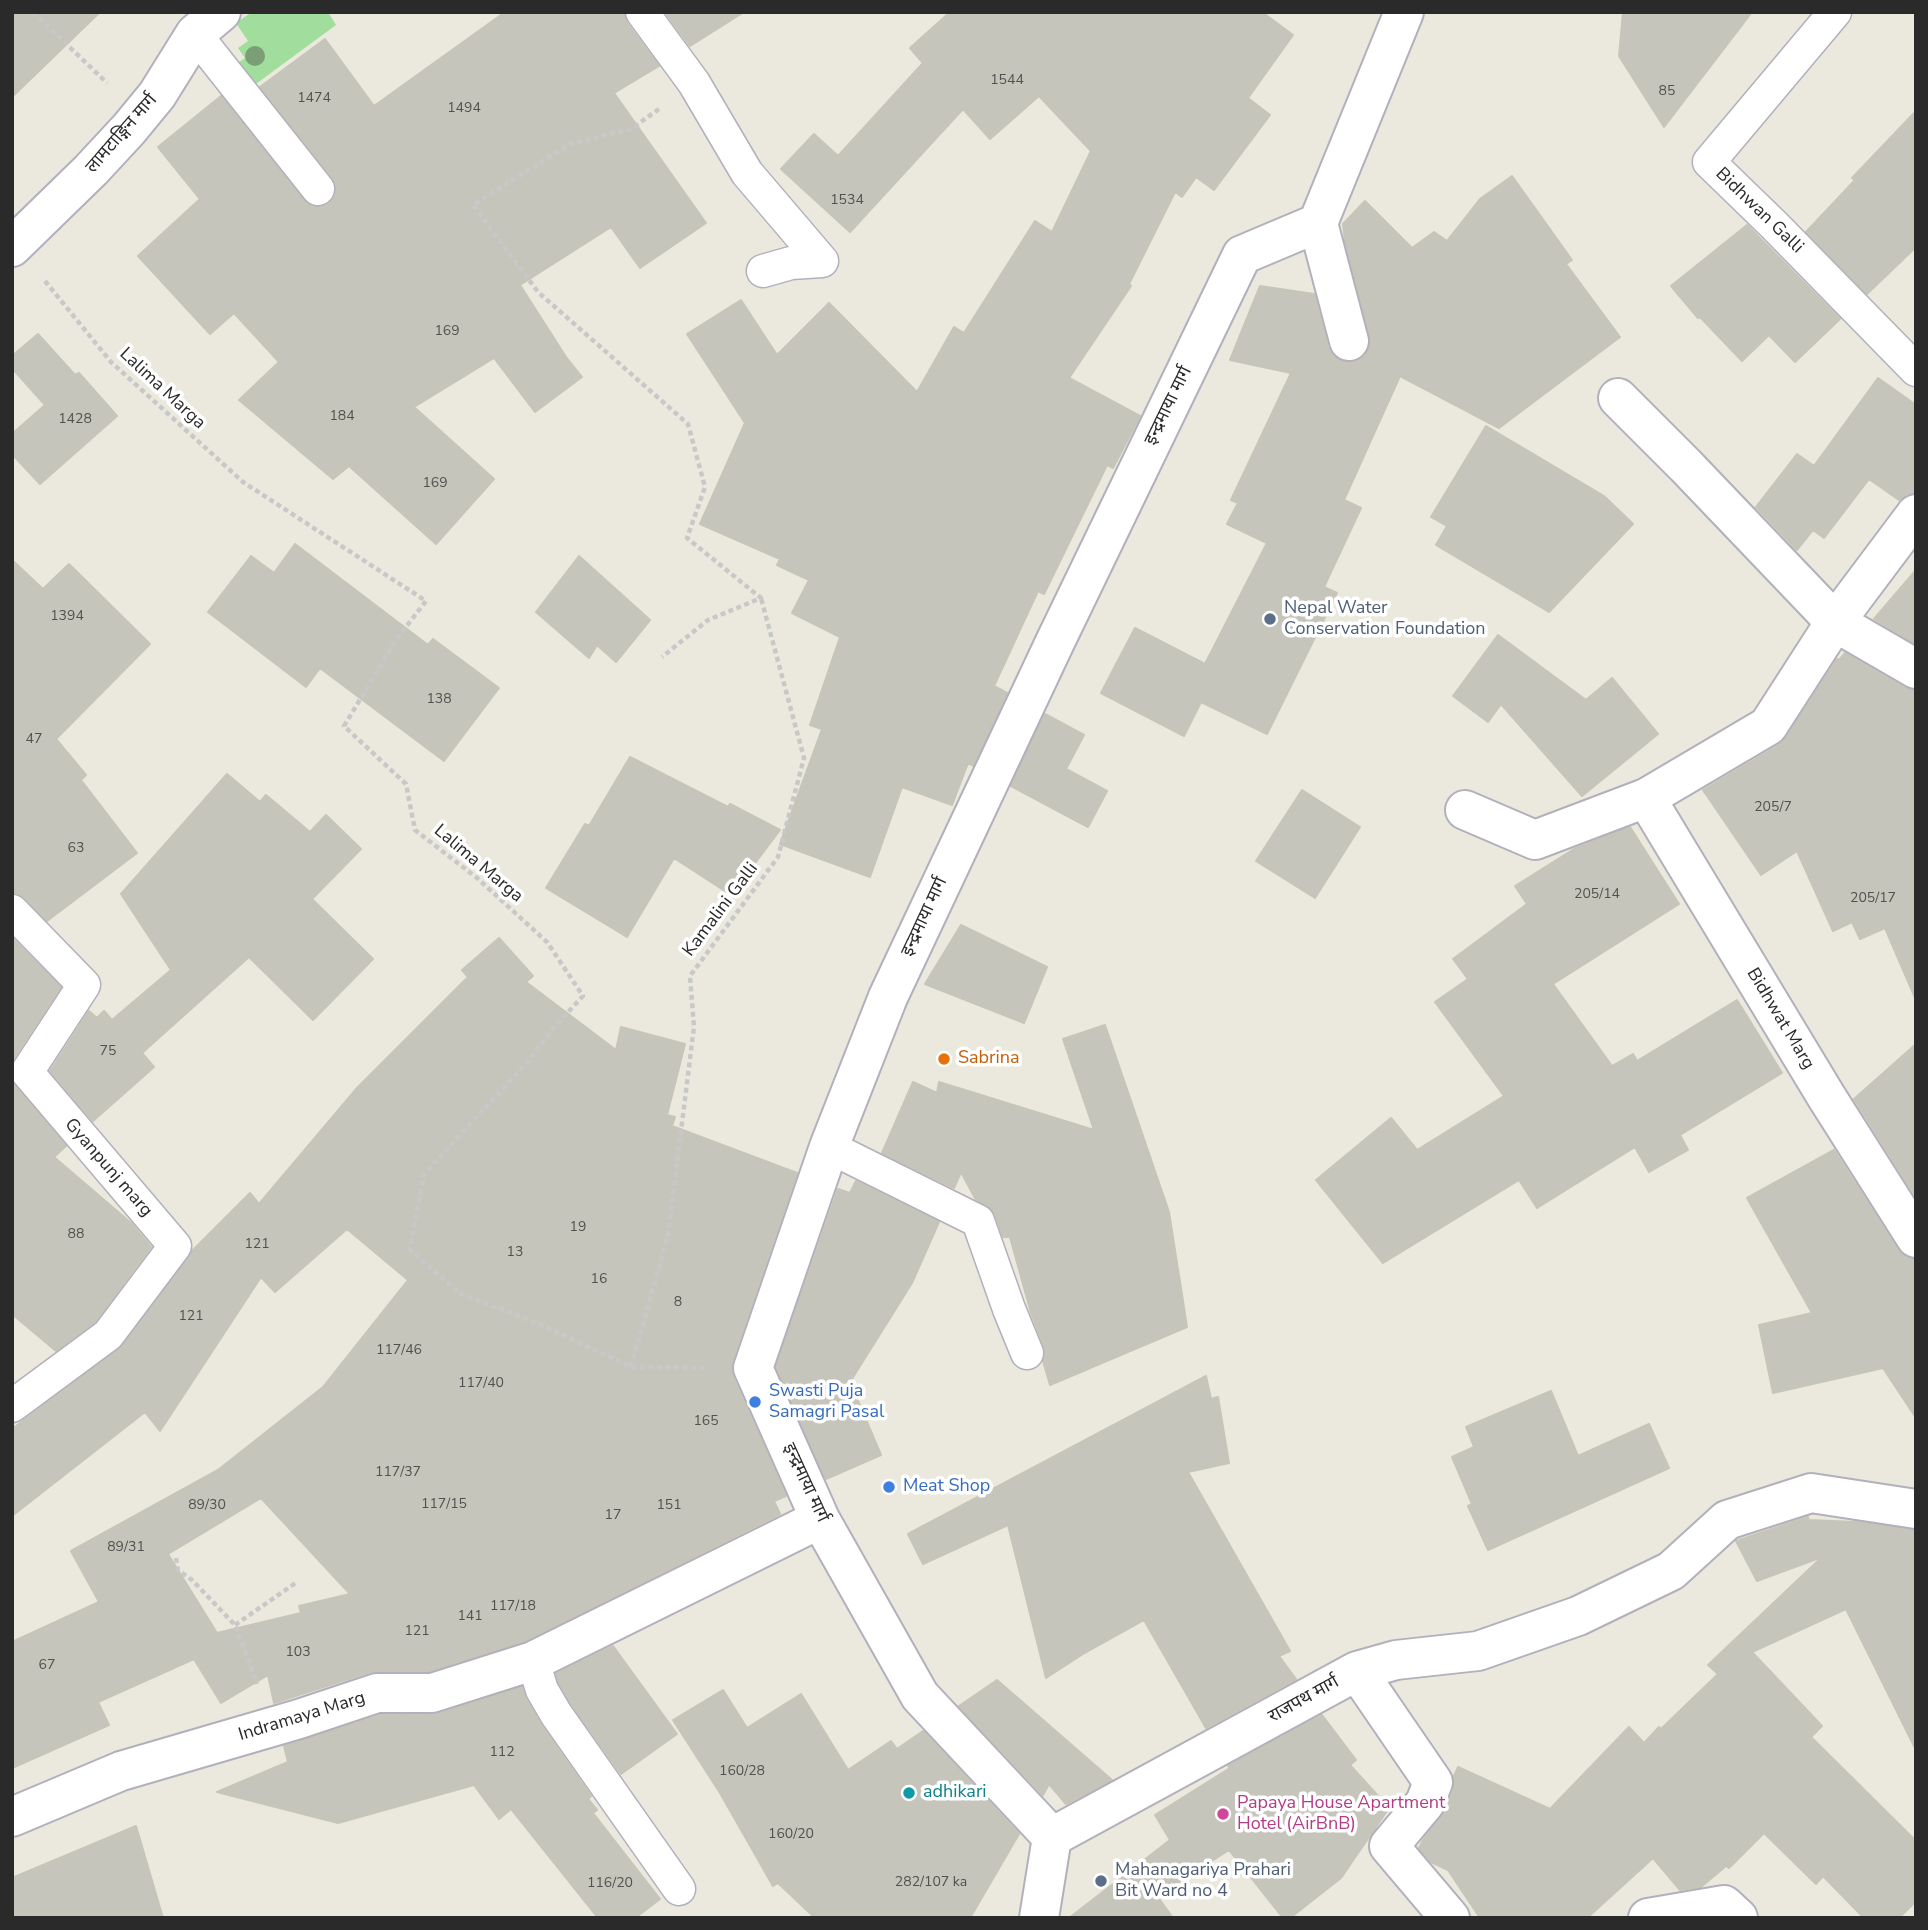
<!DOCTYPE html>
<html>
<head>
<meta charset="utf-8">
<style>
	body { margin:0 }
	#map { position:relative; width:1928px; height:1930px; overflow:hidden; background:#ebe9dd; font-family:"Nunito Sans",sans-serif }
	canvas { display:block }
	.frame { position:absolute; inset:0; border:14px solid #2a2a2a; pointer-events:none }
</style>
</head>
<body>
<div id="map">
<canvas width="1928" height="1930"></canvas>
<div class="frame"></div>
</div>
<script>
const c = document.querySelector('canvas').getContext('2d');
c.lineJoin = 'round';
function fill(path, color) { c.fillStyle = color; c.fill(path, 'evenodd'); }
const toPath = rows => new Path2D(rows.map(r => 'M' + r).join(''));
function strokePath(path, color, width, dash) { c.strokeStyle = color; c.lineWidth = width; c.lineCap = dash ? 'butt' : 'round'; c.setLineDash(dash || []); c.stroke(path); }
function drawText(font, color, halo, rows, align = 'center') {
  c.font = font + ' "Nunito Sans","Noto Sans Devanagari",sans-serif'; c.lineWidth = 7; c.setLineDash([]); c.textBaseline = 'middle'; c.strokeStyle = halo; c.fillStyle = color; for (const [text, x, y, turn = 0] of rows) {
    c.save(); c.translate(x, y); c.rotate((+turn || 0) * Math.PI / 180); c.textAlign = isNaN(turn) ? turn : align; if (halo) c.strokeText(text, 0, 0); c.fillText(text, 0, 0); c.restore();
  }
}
const green = toPath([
	[252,12,328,12,336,25,249,89,232,67,245,58,238,48,248,41,236,23]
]);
const building = toPath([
	[12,12,100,12,12,97,12,12],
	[505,12,624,12,627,23,659,66,614,93,706,223,640,268,611,227,520,285,566,357,582,377,535,412,494,358,414,407,494,479,436,544,349,466,333,479,239,400,279,362,234,313,210,334,138,256,200,199,158,147,221,96,304,200,312,206,321,207,329,204,335,196,336,187,333,178,260,87,325,39,374,106,505,12],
	[665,12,744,12,690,46,665,12],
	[950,12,1262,12,1293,35,1248,98,1270,115,1214,190,1196,177,1182,197,1175,192,1129,284,1131,286,1069,378,1140,416,1113,468,1107,465,1044,594,1038,591,994,686,1007,693,973,766,968,763,952,805,902,787,870,877,780,844,822,729,810,725,840,637,792,613,809,580,777,565,780,559,700,524,745,423,687,334,741,300,777,355,829,303,917,392,954,327,964,333,1035,221,1052,232,1091,151,1039,96,990,139,963,109,850,232,781,169,814,134,838,156,923,63,910,48,950,12],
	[1623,12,1752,12,1664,127,1619,56,1623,12],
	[1916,111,1916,247,1867,294,1806,232,1855,180,1852,178,1916,111],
	[1512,176,1572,260,1566,264,1620,337,1499,428,1400,376,1344,500,1361,508,1324,587,1337,593,1267,734,1201,702,1184,736,1101,693,1135,628,1205,664,1267,543,1227,524,1238,503,1231,500,1291,373,1230,360,1260,286,1314,294,1328,347,1333,356,1344,362,1355,362,1365,356,1370,346,1370,336,1345,241,1343,224,1365,201,1412,248,1434,232,1447,241,1480,199,1512,176],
	[1747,225,1840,319,1795,362,1769,335,1742,361,1700,317,1698,318,1671,286,1747,225],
	[38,334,75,375,79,373,117,416,40,484,12,454,12,434,45,405,12,368,12,356,38,334],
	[1878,378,1916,405,1916,493,1907,494,1899,500,1869,479,1824,538,1813,530,1797,550,1756,507,1797,454,1814,466,1878,378],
	[1486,426,1604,496,1633,524,1549,612,1436,545,1447,526,1431,517,1486,426],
	[295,544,428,645,433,639,499,688,444,761,320,668,306,687,208,612,251,556,274,573,295,544],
	[579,556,650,620,616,662,597,645,589,658,536,612,579,556],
	[12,560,43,589,69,564,150,644,56,739,86,775,81,780,137,853,47,921,25,898,18,894,12,893,12,560],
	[1916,570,1916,644,1874,619,1916,570],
	[1498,635,1586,700,1612,678,1658,734,1582,796,1501,704,1488,722,1453,696,1498,635],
	[1845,653,1905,688,1916,691,1916,1000,1885,928,1860,939,1852,922,1833,931,1797,851,1761,875,1703,790,1779,745,1786,738,1837,659,1839,660,1845,653],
	[1045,714,1084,735,1066,769,1107,791,1088,827,1011,786,1045,714],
	[630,757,728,807,730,804,780,830,731,895,674,858,627,937,546,888,585,824,589,826,630,757],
	[227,774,260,802,266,795,310,832,326,815,361,849,312,899,373,959,313,1020,249,957,142,1053,154,1067,93,1121,50,1071,89,1011,97,1018,104,1011,112,1020,171,970,121,894,227,774],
	[1302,790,1360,827,1315,898,1256,861,1302,790],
	[1630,827,1679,904,1553,984,1612,1066,1633,1054,1637,1061,1737,1000,1782,1073,1680,1135,1688,1150,1649,1172,1635,1147,1537,1208,1519,1180,1383,1263,1316,1180,1391,1118,1417,1150,1504,1096,1435,1002,1468,979,1453,959,1527,904,1515,886,1574,849,1630,827],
	[961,925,1047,967,1024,1023,925,984,961,925],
	[12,938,61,987,12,1061,12,938],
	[499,938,533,976,526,982,616,1050,621,1027,685,1044,667,1115,675,1117,672,1126,797,1173,732,1362,733,1377,786,1496,774,1501,780,1514,525,1641,429,1671,370,1672,274,1703,268,1675,221,1703,194,1659,98,1702,109,1725,12,1768,12,1642,99,1602,71,1551,218,1470,323,1387,408,1280,347,1229,275,1292,261,1277,160,1431,145,1412,12,1516,12,1429,122,1346,192,1251,250,1193,259,1204,357,1088,468,977,462,970,499,938],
	[261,1498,350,1594,299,1606,301,1613,217,1633,168,1554,261,1498],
	[1105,1025,1169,1212,1187,1327,1050,1385,1043,1361,1045,1355,1044,1346,1031,1313,1010,1237,1003,1237,995,1214,987,1205,976,1200,961,1172,954,1188,882,1153,913,1082,937,1093,939,1082,1094,1130,1063,1039,1105,1025],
	[1916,1044,1916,1197,1854,1099,1916,1044],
	[12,1082,66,1146,54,1157,131,1223,151,1247,95,1322,56,1351,12,1314,12,1082],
	[1834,1150,1898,1250,1905,1257,1916,1260,1916,1418,1883,1368,1773,1393,1759,1325,1812,1313,1747,1198,1834,1150],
	[856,1181,939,1222,912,1283,850,1382,881,1455,826,1479,776,1367,838,1189,850,1193,856,1181],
	[1206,1376,1211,1399,1218,1397,1229,1463,1188,1472,1290,1651,1279,1656,1296,1679,1206,1728,1144,1620,1083,1654,1046,1678,1008,1525,923,1564,908,1534,1206,1376],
	[1551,1391,1578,1456,1649,1424,1669,1468,1488,1550,1468,1506,1472,1504,1452,1457,1474,1447,1466,1427,1551,1391],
	[1808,1517,1809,1520,1856,1522,1916,1530,1916,1750,1846,1609,1752,1652,1822,1726,1811,1737,1916,1841,1916,1901,1899,1918,1864,1918,1823,1876,1816,1884,1764,1833,1729,1868,1726,1866,1701,1887,1680,1890,1653,1858,1587,1918,1480,1918,1448,1870,1431,1862,1419,1848,1423,1840,1445,1811,1454,1789,1454,1776,1458,1767,1550,1809,1629,1727,1644,1743,1659,1727,1661,1729,1718,1674,1708,1665,1822,1557,1757,1581,1736,1541,1808,1517],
	[613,1646,677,1734,621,1774,571,1704,559,1683,556,1674,613,1646],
	[997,1680,1112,1780,1066,1804,1049,1784,1043,1795,959,1706,997,1680],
	[522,1687,526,1699,540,1723,591,1796,588,1799,597,1810,593,1813,660,1899,635,1918,598,1918,511,1809,499,1819,474,1785,338,1823,217,1792,288,1762,284,1746,381,1715,438,1714,522,1687],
	[723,1690,747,1728,801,1694,848,1770,891,1741,897,1749,923,1731,1019,1834,970,1918,815,1918,778,1883,773,1886,720,1793,673,1720,723,1690],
	[1322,1715,1356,1760,1350,1765,1389,1808,1341,1878,1290,1918,1283,1918,1229,1850,1157,1896,1173,1918,1069,1918,1170,1840,1155,1815,1230,1768,1228,1766,1322,1715],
	[136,1826,163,1918,12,1918,12,1878,136,1826]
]);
const path = toPath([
	[33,12,107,83],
	[659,109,631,129,570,144,473,205,538,292,688,424,705,487,687,538,761,598,708,620,662,657],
	[45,281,111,362,243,482,426,601,396,640,344,726,406,784,415,830,477,878,547,942,583,996,557,1024,523,1067,424,1174,410,1249,459,1293,542,1325,631,1367,709,1368],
	[631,1367,668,1235,694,1027,690,976,778,857,804,758,761,598],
	[176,1558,178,1570,192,1580,235,1625,257,1684],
	[235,1625,297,1582]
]);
const service = toPath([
	[642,12,694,83,747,173,822,261,791,263,763,271],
	[1835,12,1709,162,1775,226,1916,370],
	[195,34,318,189],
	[12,911,84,985,27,1072,175,1246,108,1335,12,1406],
	[829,1147,978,1221,1009,1309,1027,1353],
	[533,1661,542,1690,556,1714,679,1889]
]);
const minor = toPath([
	[1318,223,1349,341],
	[1618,398,1686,466,1835,622,1916,669],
	[1646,798,1826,1096,1916,1238],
	[1465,810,1535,840,1646,798,1768,726,1835,622,1916,514],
	[1357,1671,1396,1660,1478,1651,1578,1616,1671,1571,1727,1520,1811,1493,1916,1509],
	[12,1817,121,1771,299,1719,377,1693,432,1693,533,1661,820,1519],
	[1052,1837,920,1696,820,1519,753,1368,829,1147,888,997,1055,642,1242,255,1318,223,1404,12],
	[1039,1918,1052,1837,1357,1671,1433,1782,1425,1803,1389,1846,1450,1918],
	[1648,1918,1724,1905,1738,1918]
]);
const tertiary = toPath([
	[12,247,91,170,129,129,157,95,195,34,221,12]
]);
const trees = [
	[255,56]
];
const markers = [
	[1270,619,7,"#5c6f8a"],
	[944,1059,7,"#e8710a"],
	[755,1402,7,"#3f7fe0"],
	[889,1487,7,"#3f7fe0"],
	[909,1793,7,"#0f9aa8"],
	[1223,1814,7,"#d1479c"],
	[1101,1881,7,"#5c6f8a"]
];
const numberNames = [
	["1544",1007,81],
	["85",1667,92],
	["1474",314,99],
	["1494",464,109],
	["1534",847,201],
	["169",447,332],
	["184",342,417],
	["1428",75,420],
	["169",435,484],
	["1394",67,617],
	["138",439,700],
	["47",34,740],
	["205/7",1773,808],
	["63",76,849],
	["205/14",1597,895],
	["205/17",1873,899],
	["75",108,1052],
	["19",578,1228],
	["88",76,1235],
	["121",257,1245],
	["13",515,1253],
	["16",599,1280],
	["8",678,1303],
	["121",191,1317],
	["117/46",399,1351],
	["117/40",481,1384],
	["165",706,1422],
	["117/37",398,1473],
	["117/15",444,1505],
	["89/30",207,1506],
	["151",669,1506],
	["17",613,1516],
	["89/31",126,1548],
	["117/18",513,1607],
	["141",470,1617],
	["121",417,1632],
	["103",298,1653],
	["67",47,1666],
	["112",502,1753],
	["160/28",742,1772],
	["160/20",791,1835],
	["282/107 ka",931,1883],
	["116/20",610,1884]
];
const streetNames = [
	["लामटाङ्गिन मार्ग",122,134,-49],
	["Bidhwan Galli",1759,211,44],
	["Lalima Marga",162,389,43],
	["इन्द्रमाया मार्ग",1169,406,-64],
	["Lalima Marga",478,864,40],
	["Kamalini Galli",721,910,-53],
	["इन्द्रमाया मार्ग",925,917,-65],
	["Bidhwat Marg",1780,1019,59],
	["Gyanpunj marg",108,1168,49],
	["इन्द्रमाया मार्ग",805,1483,65],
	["राजपथ मार्ग",1304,1700,-29],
	["Indramaya Marg",302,1717,-17]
];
const serviceNames = [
	["Nepal Water",1284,609],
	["Conservation Foundation",1284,630],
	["Mahanagariya Prahari",1115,1871],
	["Bit Ward no 4",1115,1892]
];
const foodNames = [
	["Sabrina",958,1059]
];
const shopNames = [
	["Swasti Puja",769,1392],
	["Samagri Pasal",769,1413],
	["Meat Shop",903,1487]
];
const cultureNames = [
	["adhikari",923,1793]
];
const hotelNames = [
	["Papaya House Apartment",1237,1804],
	["Hotel (AirBnB)",1237,1825]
];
fill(green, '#a1dd9d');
fill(building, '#c6c5bc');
strokePath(building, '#c6c5b7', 2);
strokePath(service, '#b2b0bc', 35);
strokePath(minor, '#b2b0bc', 42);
strokePath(tertiary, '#b2b0bc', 42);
strokePath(path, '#c8c8c8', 4.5, [5, 3.5]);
strokePath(service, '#fff', 32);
strokePath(minor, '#fff', 38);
strokePath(tertiary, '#fff', 38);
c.fillStyle = '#7b9e77';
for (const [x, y] of trees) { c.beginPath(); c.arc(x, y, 10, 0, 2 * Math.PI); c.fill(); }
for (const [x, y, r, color] of markers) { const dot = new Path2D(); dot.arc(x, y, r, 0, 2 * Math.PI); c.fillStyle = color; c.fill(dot); strokePath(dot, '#fff', 2.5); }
drawText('14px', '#51514e', null, numberNames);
drawText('18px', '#2a2a2a', '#fff', streetNames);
drawText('18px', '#4e5e75', '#fff', serviceNames, 'left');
drawText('18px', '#c56008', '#fff', foodNames, 'left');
drawText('18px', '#366cbe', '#fff', shopNames, 'left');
drawText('18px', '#0d838f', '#fff', cultureNames, 'left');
drawText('18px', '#b23c85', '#fff', hotelNames, 'left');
</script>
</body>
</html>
